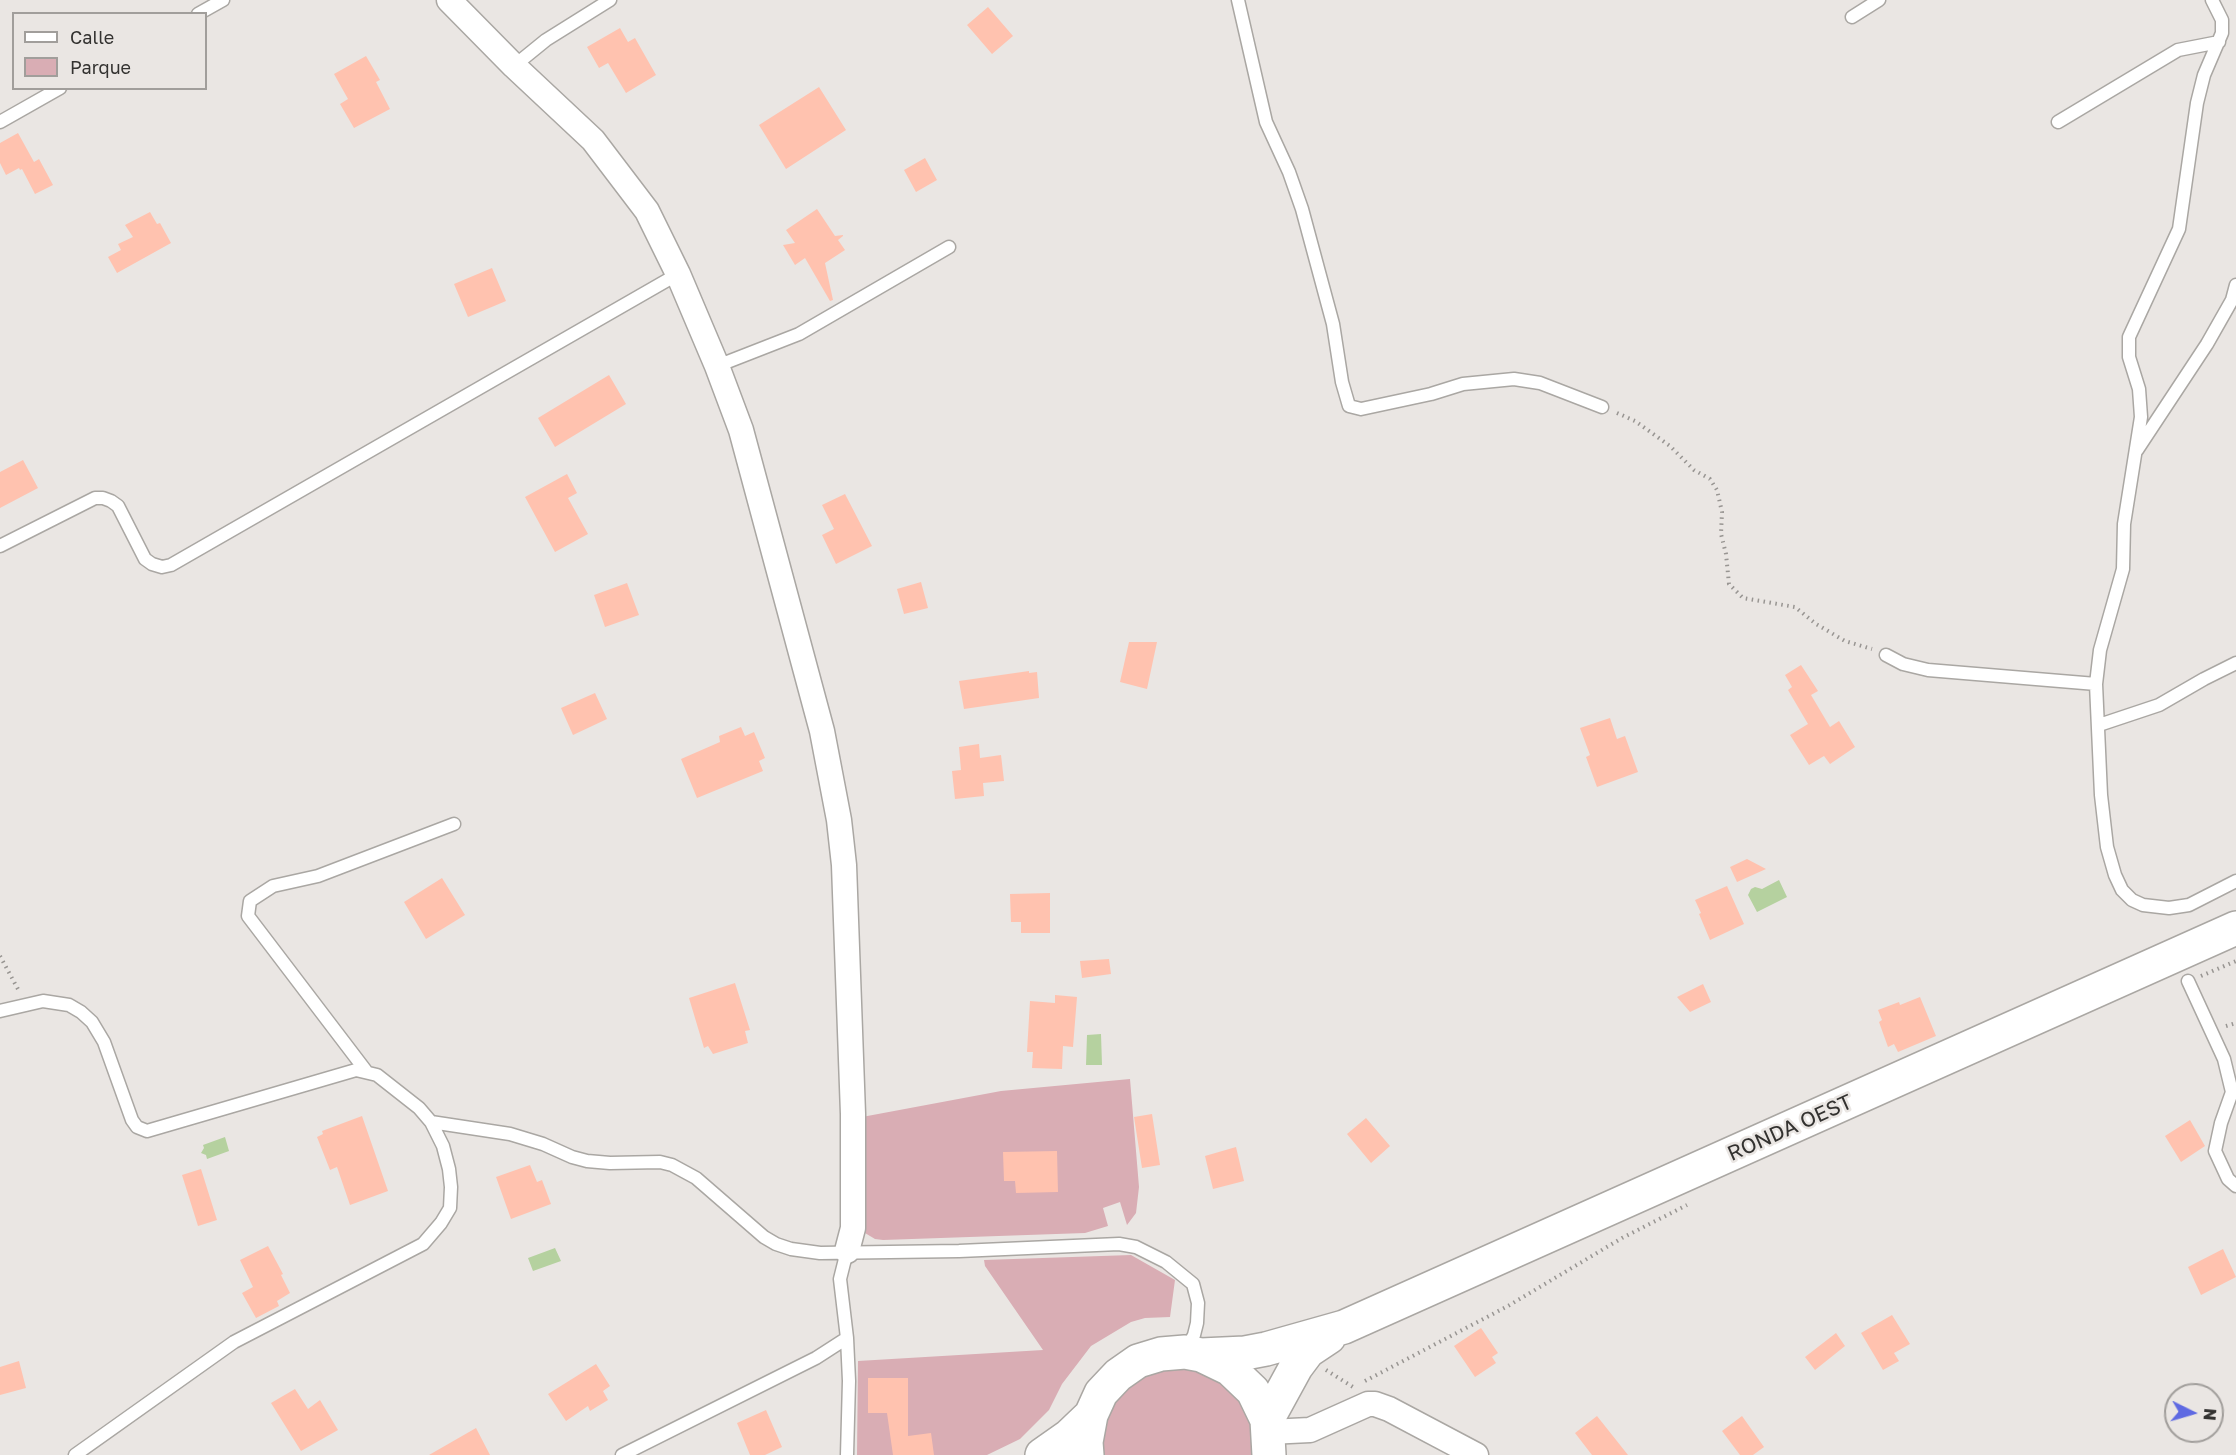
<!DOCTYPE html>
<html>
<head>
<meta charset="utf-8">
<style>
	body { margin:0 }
	#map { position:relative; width:2236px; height:1455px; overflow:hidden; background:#eae6e3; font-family:"Golos Text",sans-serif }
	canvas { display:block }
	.legend { position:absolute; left:12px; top:12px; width:195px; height:78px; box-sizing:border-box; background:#eae6e3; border:2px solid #a19e9b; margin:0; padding:8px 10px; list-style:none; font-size:18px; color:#333230 }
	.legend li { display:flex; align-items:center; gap:12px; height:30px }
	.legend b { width:30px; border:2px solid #a19e9b }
	.north { position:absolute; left:2164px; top:1383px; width:60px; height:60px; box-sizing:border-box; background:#eae6e3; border:2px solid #a19e9b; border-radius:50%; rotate:95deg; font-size:16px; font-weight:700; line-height:24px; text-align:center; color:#333230 }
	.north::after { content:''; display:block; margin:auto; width:21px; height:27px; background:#5f6ae2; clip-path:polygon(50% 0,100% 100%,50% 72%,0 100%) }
</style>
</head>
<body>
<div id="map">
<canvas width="2236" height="1455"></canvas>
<ul class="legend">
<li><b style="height:8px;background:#fff"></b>Calle</li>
<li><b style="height:16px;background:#d9adb4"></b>Parque</li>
</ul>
<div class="north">N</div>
</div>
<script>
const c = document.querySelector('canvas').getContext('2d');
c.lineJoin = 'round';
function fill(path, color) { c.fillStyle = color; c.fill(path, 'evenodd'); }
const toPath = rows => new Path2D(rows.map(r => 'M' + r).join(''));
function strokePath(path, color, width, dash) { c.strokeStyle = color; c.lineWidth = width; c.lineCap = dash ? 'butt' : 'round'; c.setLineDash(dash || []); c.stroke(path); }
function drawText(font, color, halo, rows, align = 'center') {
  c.font = font + ' "Golos Text",sans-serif'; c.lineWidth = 5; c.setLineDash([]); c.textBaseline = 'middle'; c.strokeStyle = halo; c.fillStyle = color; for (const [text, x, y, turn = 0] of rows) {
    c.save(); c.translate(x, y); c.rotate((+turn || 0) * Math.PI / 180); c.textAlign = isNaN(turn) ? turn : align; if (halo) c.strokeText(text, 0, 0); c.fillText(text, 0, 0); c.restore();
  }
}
const green = toPath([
	[1130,1079,1139,1187,1136,1213,1127,1225,1120,1202,1103,1208,1108,1226,1085,1233,883,1240,875,1239,865,1233,862,1227,862,1117,1001,1091],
	[1131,1255,1175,1280,1170,1317,1145,1318,1131,1322,1091,1346,1062,1384,1049,1410,1020,1439,987,1455,857,1455,858,1361,1043,1350,985,1266,984,1260],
	[1170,1366,1196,1368,1220,1379,1238,1396,1250,1417,1254,1441,1252,1455,1102,1455,1101,1434,1109,1409,1124,1388,1145,1373]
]);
const water = toPath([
	[1779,880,1787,897,1757,912,1748,895,1751,889,1755,887,1762,889],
	[1101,1034,1102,1065,1086,1065,1087,1035],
	[225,1137,229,1151,207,1159,206,1155,201,1153,204,1148,203,1145],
	[555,1248,561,1261,533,1271,528,1258]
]);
const building = toPath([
	[988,7,1013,36,992,54,967,25],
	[620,28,628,42,635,38,656,75,626,93,608,63,599,68,587,47],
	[366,56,380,80,376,82,390,109,354,128,340,104,348,99,334,74],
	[819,87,846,130,786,169,759,125],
	[18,133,34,162,39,159,53,185,35,194,22,169,20,170,19,168,6,175,0,163,0,143],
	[925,158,937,180,916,192,904,170],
	[817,209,835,236,843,235,843,236,838,240,845,250,825,263,833,300,830,301,805,258,795,265,783,245,795,243,786,230],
	[150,212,157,224,160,223,171,243,117,273,108,257,121,250,118,244,133,237,125,225],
	[492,268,506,301,468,317,454,284],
	[609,375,626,404,555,447,538,418],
	[23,460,38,488,0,508,0,472],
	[567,474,577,493,568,498,588,534,555,552,525,497],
	[845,494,872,546,836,564,822,535,834,529,822,505],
	[921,582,928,608,904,614,897,589],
	[627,583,639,615,605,627,594,595],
	[1129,642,1157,642,1147,689,1120,682],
	[1801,665,1818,691,1811,695,1830,727,1839,721,1855,747,1830,764,1824,756,1809,765,1790,735,1808,724,1788,690,1792,687,1785,675],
	[1029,671,1029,673,1037,672,1039,698,964,709,959,681],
	[595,693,607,719,573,735,561,708],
	[1610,718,1617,739,1625,736,1638,772,1597,787,1586,757,1590,755,1580,728],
	[741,727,745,736,754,732,765,758,759,761,763,771,697,798,681,759,720,742,719,736],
	[979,744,980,758,1001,755,1004,781,983,783,984,796,955,799,952,771,961,770,959,747],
	[1747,859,1766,869,1737,882,1730,867],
	[442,878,465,915,426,939,404,902],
	[1727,886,1744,924,1710,940,1699,914,1701,913,1695,900],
	[1050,893,1050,933,1021,933,1021,922,1011,922,1010,894],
	[1109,959,1111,974,1082,978,1080,961],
	[735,983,750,1030,745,1031,748,1043,713,1054,708,1046,704,1048,689,998],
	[1703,984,1711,1002,1690,1012,1677,997],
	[1055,995,1077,997,1073,1047,1063,1046,1062,1069,1032,1068,1033,1052,1027,1052,1030,1001,1055,1003],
	[1920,997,1936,1036,1898,1052,1894,1044,1888,1047,1879,1022,1882,1020,1878,1010,1899,1002,1900,1005],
	[1152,1114,1160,1165,1142,1168,1134,1117],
	[362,1116,388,1191,350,1205,337,1167,330,1170,317,1137,323,1134,322,1131],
	[1366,1118,1390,1146,1371,1163,1347,1134],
	[2190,1120,2205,1146,2181,1162,2165,1136],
	[1236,1147,1244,1181,1213,1189,1205,1156],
	[1057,1151,1058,1192,1016,1193,1015,1181,1004,1181,1003,1152],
	[530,1165,537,1182,542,1180,551,1204,511,1219,496,1177],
	[201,1169,217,1220,198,1226,182,1175],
	[268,1246,283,1274,281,1275,290,1293,277,1301,279,1306,256,1318,242,1293,253,1287,240,1260],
	[2223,1249,2236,1277,2201,1295,2188,1267],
	[1892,1315,1910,1344,1894,1353,1899,1361,1883,1370,1861,1333],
	[1481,1328,1498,1353,1492,1357,1496,1363,1475,1377,1454,1346],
	[1836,1333,1845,1346,1815,1370,1805,1357],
	[19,1361,26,1388,0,1395,0,1367],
	[596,1364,610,1386,603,1391,608,1400,590,1411,588,1406,566,1421,548,1394],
	[868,1378,908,1378,908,1436,931,1433,934,1455,893,1455,887,1413,868,1413],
	[295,1389,308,1409,320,1400,338,1430,301,1451,271,1403],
	[766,1410,782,1447,765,1455,750,1455,737,1423],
	[1597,1416,1628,1455,1592,1455,1575,1433],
	[1742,1416,1764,1447,1753,1455,1740,1455,1722,1431],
	[476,1428,490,1455,429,1455]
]);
const path = toPath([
	[1617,413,1635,421,1670,446,1694,470,1710,479,1717,490,1722,512,1721,534,1726,554,1729,584,1743,598,1795,607,1816,624,1845,641,1872,649],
	[0,956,19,991],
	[2201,976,2236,961],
	[2226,1026,2236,1023],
	[1326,1370,1353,1387],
	[1365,1381,1508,1306,1622,1238,1687,1205]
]);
const service = toPath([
	[1238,0,1266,122,1289,172,1302,209,1333,324,1342,382,1349,406,1361,409,1431,394,1463,384,1514,379,1540,383,1602,407],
	[2212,0,2222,20,2222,33,2204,75,2197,103,2179,229,2129,337,2129,357,2139,389,2141,417,2124,524,2123,569,2100,650,2096,684,2101,795,2107,847,2115,875,2122,890,2132,900,2143,905,2169,908,2189,905,2236,881],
	[198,14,223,0],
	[1852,17,1879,0],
	[514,66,546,40,610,0],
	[0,122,60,88],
	[2058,122,2178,50,2219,42],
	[717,366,799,334,949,247],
	[2137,450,2207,344,2232,300,2236,285],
	[0,546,95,498,103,498,111,501,118,506,145,559,152,564,162,567,171,565,678,274],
	[1886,655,1903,664,1928,670,2096,684],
	[2099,725,2159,705,2204,679,2236,663],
	[2188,981,2224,1059,2232,1092,2221,1123,2215,1151,2228,1179,2236,1186],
	[0,1011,43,1001,69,1005,81,1012,92,1022,104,1042,132,1120,137,1127,147,1131,356,1070,377,1075,419,1108,431,1122,443,1146,449,1169,451,1187,450,1208,441,1223,423,1244,234,1342,75,1455],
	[366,1071,248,916,250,901,273,886,318,876,454,824],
	[431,1122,510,1134,543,1144,572,1157,587,1161,610,1163,660,1162,672,1165,696,1178,764,1237,776,1244,791,1249,820,1253,959,1251,1119,1244,1136,1247,1166,1262,1193,1284,1198,1303,1197,1323,1194,1335,1186,1350],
	[847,1338,849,1381,847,1455],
	[622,1455,816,1358,847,1338,840,1279,847,1251]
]);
const minor = toPath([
	[449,0,514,66,593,140,647,211,678,274,717,366,741,430,822,731,839,820,844,865,853,1114,853,1228,847,1251],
	[1269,1432,1310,1430,1368,1404,1375,1404,1389,1409,1476,1455]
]);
const secondary = toPath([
	[1201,1355,1245,1353,1266,1349,1344,1327,2236,928],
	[1267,1420,1296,1367,1308,1351,1329,1337],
	[1042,1455,1069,1436,1091,1415],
	[1087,1455,1086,1442,1091,1415,1101,1393,1118,1375,1138,1361,1161,1354,1185,1352,1201,1355,1230,1369,1253,1391,1267,1420,1269,1455]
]);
const streetNames = [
	["RONDA OEST",1790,1128,-24]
];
fill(green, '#d9adb4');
fill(water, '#b5d19f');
fill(building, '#ffc2af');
strokePath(service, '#aaa7a3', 15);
strokePath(minor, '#aaa7a3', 27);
strokePath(secondary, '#aaa7a3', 36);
strokePath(path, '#989592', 4, [1.5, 4.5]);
strokePath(service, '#fff', 12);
strokePath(minor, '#fff', 24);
strokePath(secondary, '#fff', 33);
drawText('21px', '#333230', '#eae6e3', streetNames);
</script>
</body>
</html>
